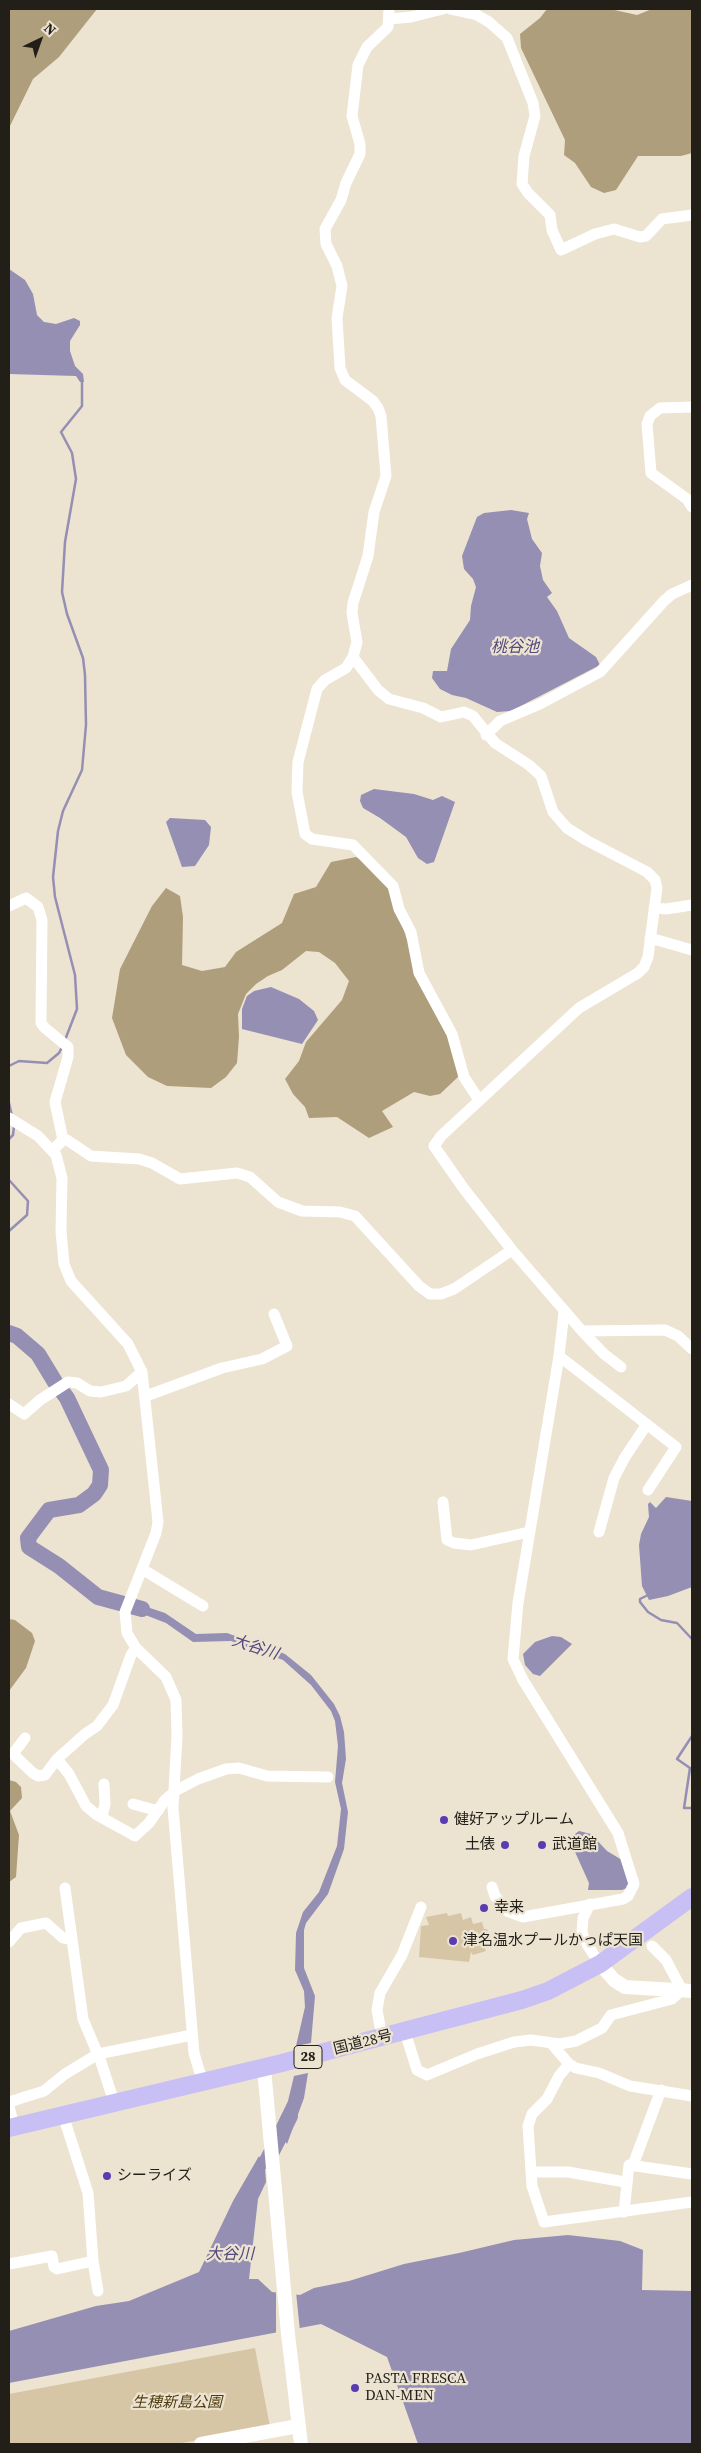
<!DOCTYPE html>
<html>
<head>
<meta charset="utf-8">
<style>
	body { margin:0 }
	#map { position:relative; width:701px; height:2453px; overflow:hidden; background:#ece3d1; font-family:"Source Serif 4",serif }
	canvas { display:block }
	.frame { position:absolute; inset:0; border:10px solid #221f19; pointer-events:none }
	.north { position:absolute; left:15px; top:15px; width:50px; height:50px; -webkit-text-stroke:4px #ece3d1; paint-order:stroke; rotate:42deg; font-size:14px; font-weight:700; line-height:20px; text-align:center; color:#221f19 }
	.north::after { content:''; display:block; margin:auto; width:18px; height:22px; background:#221f19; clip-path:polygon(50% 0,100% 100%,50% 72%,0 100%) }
</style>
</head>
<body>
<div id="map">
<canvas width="701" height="2453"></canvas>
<div class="frame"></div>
<div class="north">N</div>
</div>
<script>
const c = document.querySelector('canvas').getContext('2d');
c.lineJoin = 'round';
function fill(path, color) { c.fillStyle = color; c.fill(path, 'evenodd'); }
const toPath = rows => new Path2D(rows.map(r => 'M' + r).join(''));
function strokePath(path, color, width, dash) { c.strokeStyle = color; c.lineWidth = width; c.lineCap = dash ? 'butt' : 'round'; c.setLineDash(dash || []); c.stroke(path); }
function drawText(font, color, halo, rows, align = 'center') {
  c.font = font + ' "Source Serif 4","Noto Sans JP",serif'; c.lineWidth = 4.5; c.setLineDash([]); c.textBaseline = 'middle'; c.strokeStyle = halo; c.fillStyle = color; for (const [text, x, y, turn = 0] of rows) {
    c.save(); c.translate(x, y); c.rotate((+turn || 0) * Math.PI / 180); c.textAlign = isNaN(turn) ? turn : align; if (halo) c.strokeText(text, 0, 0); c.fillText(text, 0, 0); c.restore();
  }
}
const green = toPath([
	[447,1913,448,1916,461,1913,463,1920,471,1917,473,1924,482,1922,484,1929,487,1929,489,1936,486,1937,488,1945,484,1947,486,1951,473,1955,471,1952,469,1962,419,1957,421,1926,429,1925,426,1917],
	[255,2348,270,2427,176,2444,9,2444,9,2394]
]);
const forest = toPath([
	[9,9,97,9,59,57,33,79,9,128],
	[547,9,610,9,637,15,652,9,692,9,692,153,681,156,638,156,616,190,604,193,591,187,575,163,564,155,565,140,521,48,520,34,540,18],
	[356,857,369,864,392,892,406,937,449,1037,459,1076,440,1094,430,1096,414,1092,382,1111,393,1127,369,1138,337,1117,309,1118,305,1107,293,1094,285,1079,299,1061,306,1042,342,1000,349,981,335,963,319,952,306,951,282,970,268,976,256,984,246,994,238,1014,239,1037,237,1063,226,1077,211,1088,167,1086,148,1077,126,1055,112,1018,120,969,152,906,166,888,180,896,183,917,182,965,202,971,225,967,236,952,282,923,294,894,316,887,331,862],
	[9,1619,15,1620,32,1633,35,1641,26,1668,9,1691],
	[9,1780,16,1782,21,1787,22,1798,10,1811,19,1835,16,1877,9,1882]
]);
const water = toPath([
	[9,269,25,280,33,294,37,315,44,322,56,324,74,318,80,321,80,325,70,341,70,351,75,366,83,374,84,382,80,382,76,376,9,374],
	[511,510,529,513,527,519,532,539,542,553,540,566,543,580,552,593,547,597,557,611,569,638,596,657,600,665,511,711,497,712,466,698,452,695,440,689,432,678,433,671,447,671,451,649,470,620,471,606,476,587,473,579,464,569,462,556,477,517,484,513],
	[374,789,414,794,433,800,442,796,455,802,434,862,427,864,418,858,406,837,380,818,363,808,360,801,361,795],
	[170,818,205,820,211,827,209,845,195,866,182,867,166,822],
	[271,987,299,999,314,1011,318,1020,302,1044,242,1029,242,1009,247,996,254,991],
	[666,1497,692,1501,692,1587,668,1596,649,1600,642,1586,639,1545,641,1534,649,1517,648,1504,650,1502,656,1508],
	[132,1602,165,1613,196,1634,227,1633,285,1654,311,1675,334,1704,340,1716,344,1732,346,1759,342,1783,348,1812,344,1849,328,1894,306,1923,304,1930,304,1968,315,1996,311,2043,296,2046,305,2007,304,1991,295,1970,296,1933,303,1912,319,1892,337,1846,341,1809,335,1782,338,1746,335,1721,331,1711,311,1685,283,1660,231,1641,193,1642,166,1623,130,1609],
	[552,1636,561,1637,572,1644,540,1676,533,1674,525,1665,523,1654,535,1642],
	[579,1831,591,1834,607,1851,622,1860,629,1883,627,1888,622,1890,588,1890,589,1883,571,1843,571,1837],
	[308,2073,304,2098,287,2144,280,2133,279,2120,288,2101,294,2076],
	[259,2156,265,2167,266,2182,258,2199,249,2279,258,2279,272,2292,300,2295,314,2288,349,2281,404,2264,459,2253,514,2240,568,2235,620,2241,643,2250,642,2290,692,2291,692,2444,418,2444,387,2357,321,2324,9,2383,9,2331,96,2306,129,2301,199,2272,233,2201]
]);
const pier = toPath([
	[276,2290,296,2292,300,2331,276,2335]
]);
const stream = toPath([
	[65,1040,77,1009,75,975,55,897,53,877,58,831,63,811,82,770,86,725,85,675,83,658,67,614,62,592,65,542,76,479,72,453,61,432,82,406,82,382],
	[9,1066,19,1061,47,1063,59,1053,62,1047],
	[9,1103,12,1116],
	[9,1139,13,1135,14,1126],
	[9,1180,28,1201,27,1215,9,1231],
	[646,1596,640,1599,640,1602,648,1612,661,1620,677,1623,692,1639],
	[692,1736,677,1759,690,1768,684,1808,692,1808]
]);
const river = toPath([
	[9,1333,17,1336,38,1354,55,1382,67,1398,101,1470,100,1485,94,1494,79,1505,49,1510,28,1538,29,1547,59,1566,98,1597,142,1609],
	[267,2161,290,2116]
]);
const minor = toPath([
	[389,9,388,27,367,47,358,65,352,116,360,144,360,154,346,183,341,200,325,229,326,244,337,266,342,286,337,318,340,368,345,380,373,401,378,408,381,416,386,476,374,512,368,556,353,603,352,613,357,642,353,657,346,668,325,680,317,689,298,762,297,792,305,834,312,839,353,845,393,886,399,909,411,932,419,973,452,1034,464,1077,479,1100],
	[450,9,477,15,489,22,507,38,533,103,535,116,524,156,522,184,528,193,550,215,552,230,561,250,595,234,614,229,640,237,646,236,662,219,692,215],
	[390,19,411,17,443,9],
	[692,407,660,408,650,416,647,424,651,473,687,499,692,507],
	[353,657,378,690,389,699,423,708,441,717,464,712,473,716,495,743,529,765,541,776,553,812,567,828,586,840,647,872,655,880,657,888,648,957,644,967,638,973,579,1008,441,1136,434,1146,464,1189,512,1250,582,1331,665,1330,678,1336,692,1349],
	[486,735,500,721,540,704,600,672,664,601,672,594,692,585],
	[9,906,26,898,38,907,42,920,41,1023,45,1028,68,1047,68,1057,55,1102,63,1140],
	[654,908,666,909,692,905],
	[650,938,692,950],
	[9,1118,38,1136,56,1155,62,1178,61,1231,64,1264,71,1281,128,1344,142,1372,158,1522,156,1533,125,1612,127,1633,136,1648,166,1677,176,1700,177,1736,173,1808,194,2053,202,2080],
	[53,1150,63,1140,67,1140,91,1156,139,1159,152,1163,180,1179,237,1173,250,1177,278,1202,302,1211,340,1212,355,1216,419,1286,430,1294,441,1294,454,1289,512,1250],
	[582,1331,604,1354,621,1367],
	[559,1356,676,1447,648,1490],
	[146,1396,222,1368,262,1359,287,1346,274,1314],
	[9,1404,24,1414,40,1400,68,1382,77,1383,90,1391,101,1392,126,1386,142,1372],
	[443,1502,447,1540,454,1543,471,1545,529,1532],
	[599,1532,614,1478,625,1457,647,1424],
	[142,1569,203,1606],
	[136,1648,131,1655,113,1705,97,1726,85,1734,57,1759,69,1774,86,1806,97,1815,135,1836,149,1823,165,1800,177,1790,198,1779,226,1769,239,1768,267,1776,328,1777],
	[25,1738,13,1754,33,1773,38,1776,45,1775,57,1759],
	[133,1804,158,1811],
	[102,1817,105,1804,104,1784],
	[492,1887,495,1896,507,1911,523,1917,623,1899,628,1896,634,1884,618,1833,523,1680,513,1659,518,1603,559,1356,564,1312],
	[65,1888,83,2019,101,2062,114,2102],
	[590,1904,583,1918,582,1933,588,1946,600,1964],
	[9,1942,21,1928,46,1923,63,1938,72,1940],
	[405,2032,417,2070,427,2075,477,2054,514,2042,531,2040,560,2044,576,2041,602,2028,611,2015,672,1999,682,1990,666,1960,652,1946],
	[382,2038,377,2010,380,1993,402,1955,421,1907],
	[551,2043,569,2064,576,2068,599,2073,630,2086,692,2096],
	[569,2064,559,2076,547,2099,532,2114,528,2126,532,2186,544,2222,692,2202],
	[9,2102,44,2091,65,2074,98,2054,192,2035],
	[9,2106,14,2127],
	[633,2165,661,2090],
	[531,2172,568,2172,625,2182],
	[624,2212,629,2165,692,2174],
	[93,2261,98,2291],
	[9,2264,52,2256,54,2267,57,2269,93,2261,88,2193,63,2115]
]);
const tertiary = toPath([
	[600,1964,614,1980,625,1987,692,1991],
	[264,2068,288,2334,301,2444],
	[201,2444,298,2426]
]);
const trunk = toPath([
	[9,2128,282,2063,522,2000,548,1991,600,1964,692,1897]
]);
const markers = [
	[444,1820,5,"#5c3ab2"],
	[505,1845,5,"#5c3ab2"],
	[542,1845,5,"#5c3ab2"],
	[484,1908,5,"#5c3ab2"],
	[453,1941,5,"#5c3ab2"],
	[107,2176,5,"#5c3ab2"],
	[355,2388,5,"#5c3ab2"]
];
const shields = [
	[308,2057,28]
];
const shieldNames = [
	["28",308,2057]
];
const poiNames = [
	["健好アップルーム",454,1820],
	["土俵",495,1845,"right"],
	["武道館",552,1845],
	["幸来",494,1908],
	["津名温水プールかっぱ天国",463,1941],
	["シーライズ",117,2176],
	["PASTA FRESCA",365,2379],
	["DAN-MEN",365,2396]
];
const streetNames = [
	["国道28号",363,2043,-14]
];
const parkNames = [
	["生穂新島公園",177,2403]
];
const waterNames = [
	["桃谷池",515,648],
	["大谷川",255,1648,18],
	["大谷川",230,2255]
];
fill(green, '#d6c6a5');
fill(forest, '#af9e7b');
fill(water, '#948fb3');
fill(pier, '#ece3d1');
strokePath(stream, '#948fb3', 2.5);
strokePath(river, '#948fb3', 16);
strokePath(minor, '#fff', 11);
strokePath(tertiary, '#fff', 14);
strokePath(trunk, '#c8c0f4', 18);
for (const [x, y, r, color] of markers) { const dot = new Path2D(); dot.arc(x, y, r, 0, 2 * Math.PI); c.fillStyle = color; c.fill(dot); strokePath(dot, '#ece3d1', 2); }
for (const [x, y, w] of shields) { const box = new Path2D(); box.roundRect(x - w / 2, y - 11.5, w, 23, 4); c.fillStyle = '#ece3d1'; c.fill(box); strokePath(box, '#221f19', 1); }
drawText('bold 14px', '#221f19', null, shieldNames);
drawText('15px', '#221f19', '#ece3d1', poiNames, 'left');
drawText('15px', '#221f19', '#ece3d1', streetNames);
drawText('italic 15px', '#503d10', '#ece3d1', parkNames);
drawText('italic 16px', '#52497c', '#ece3d1', waterNames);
</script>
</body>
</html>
